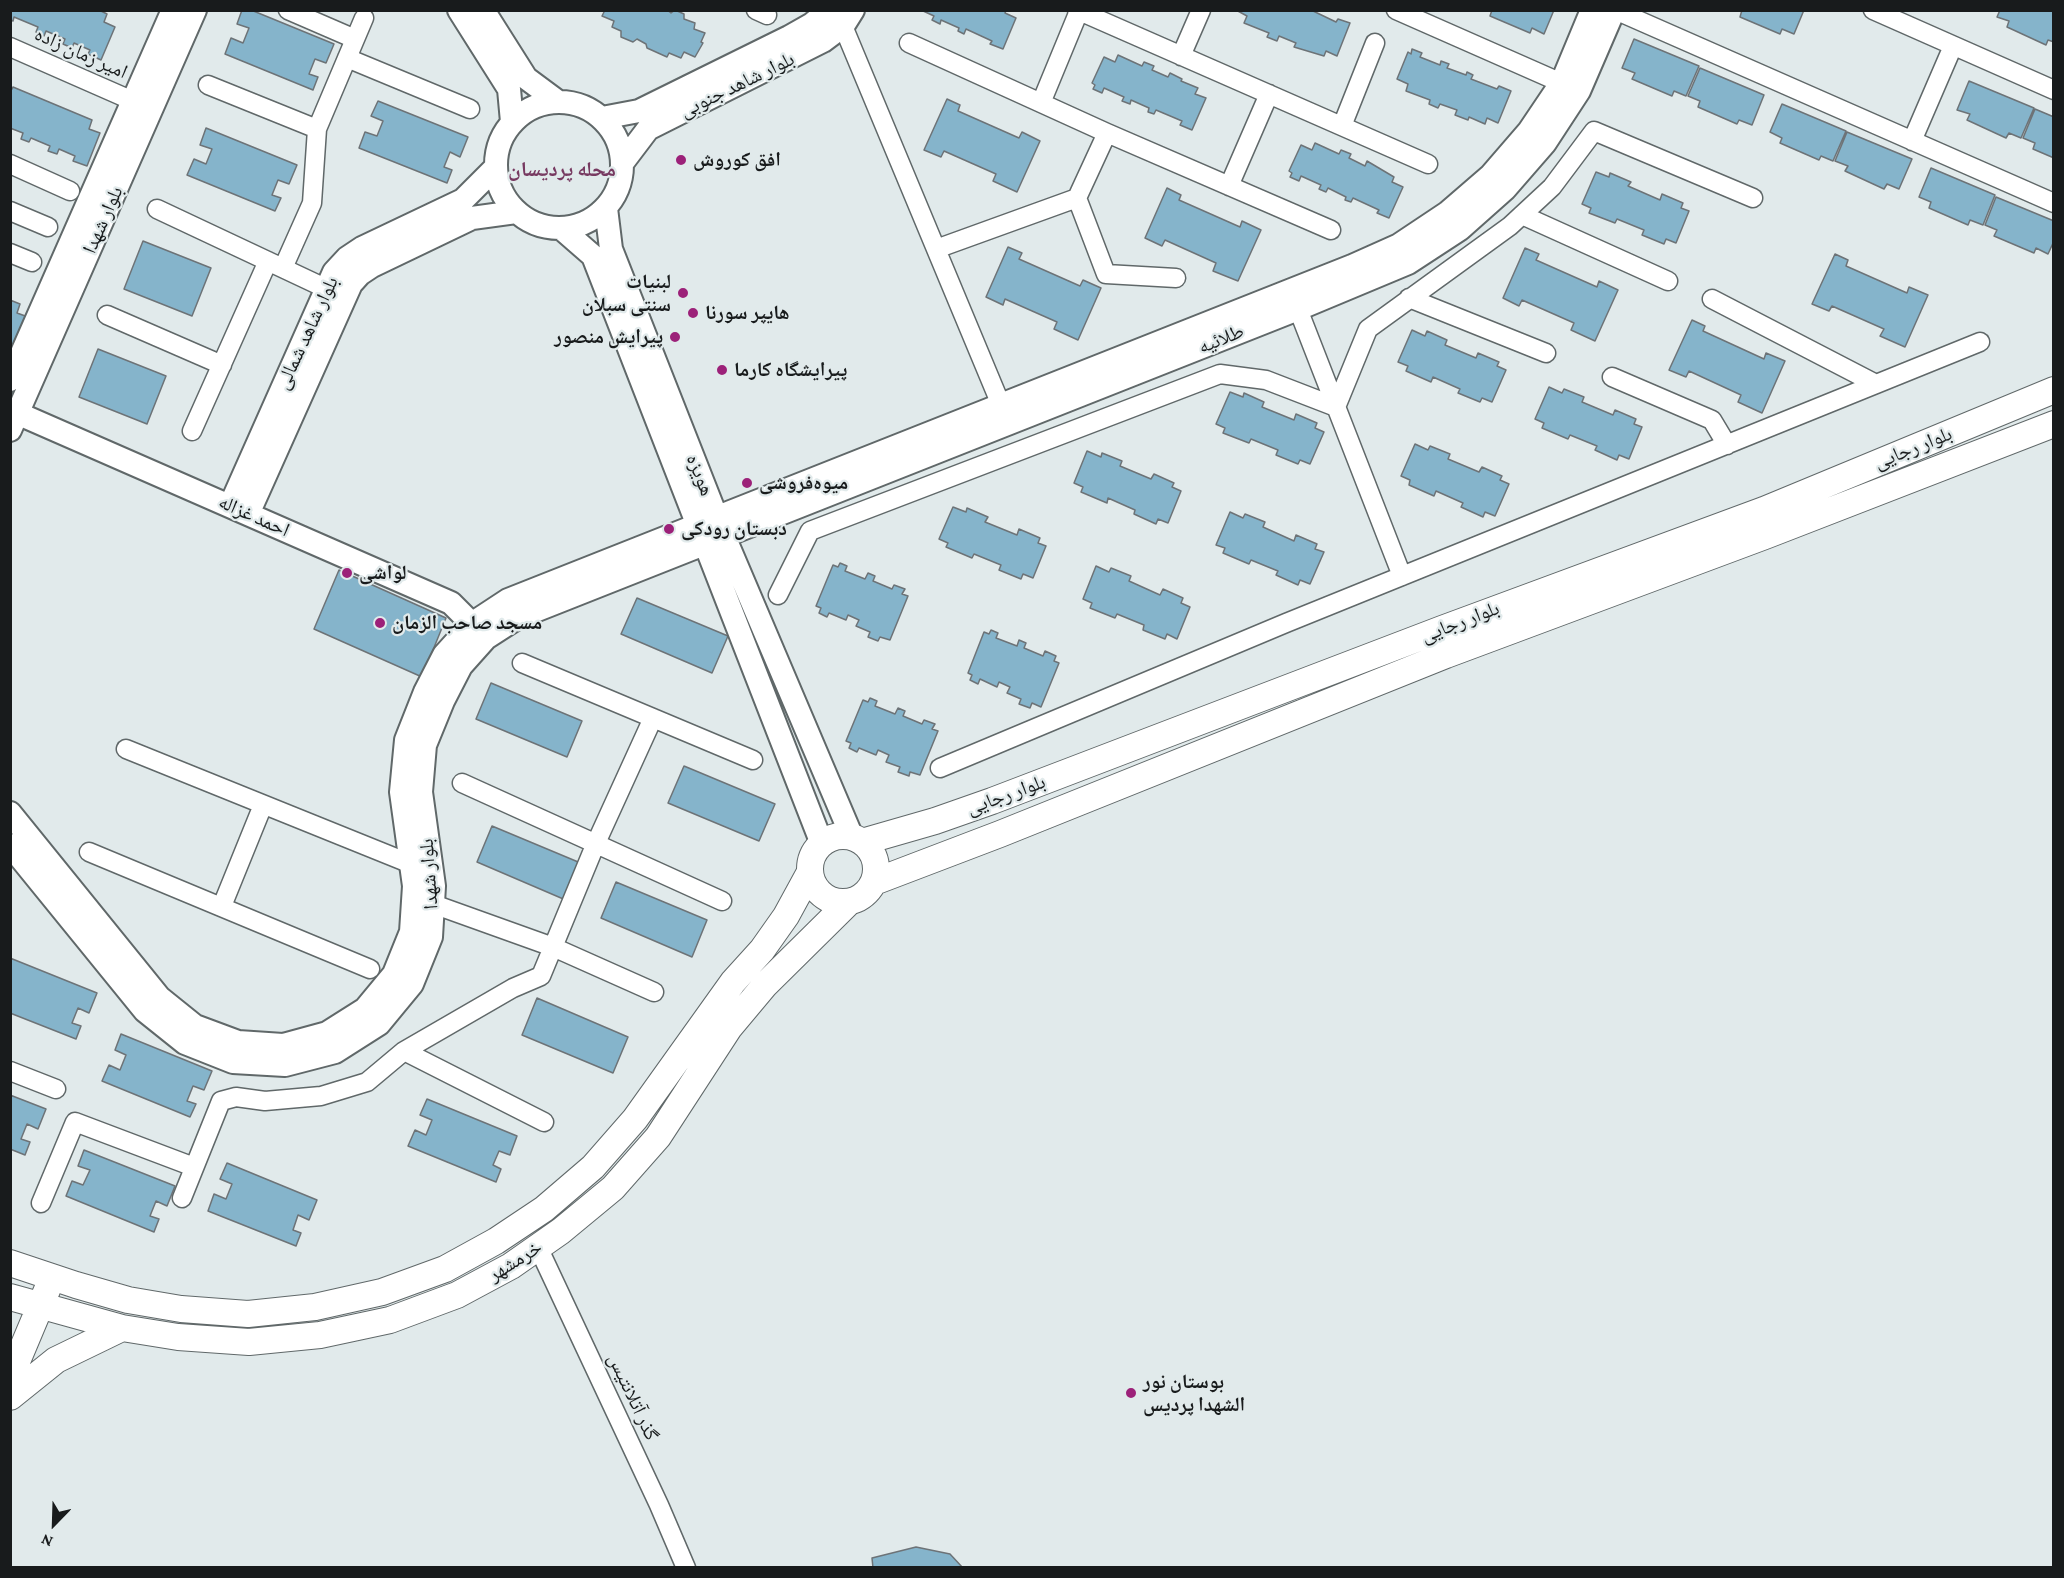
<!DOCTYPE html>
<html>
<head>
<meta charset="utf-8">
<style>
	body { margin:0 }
	#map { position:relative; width:2064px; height:1578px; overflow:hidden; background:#e1eaeb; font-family:"Crimson Pro",serif }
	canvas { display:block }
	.frame { position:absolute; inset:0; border:12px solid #181b1c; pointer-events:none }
	.north { position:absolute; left:24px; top:1494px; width:60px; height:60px; -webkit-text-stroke:4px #e1eaeb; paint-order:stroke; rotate:203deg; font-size:16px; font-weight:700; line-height:24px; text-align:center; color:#181b1c }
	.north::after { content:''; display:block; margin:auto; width:21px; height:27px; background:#181b1c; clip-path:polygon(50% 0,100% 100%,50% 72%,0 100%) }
</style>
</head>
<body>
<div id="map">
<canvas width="2064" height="1578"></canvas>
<div class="frame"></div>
<div class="north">N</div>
</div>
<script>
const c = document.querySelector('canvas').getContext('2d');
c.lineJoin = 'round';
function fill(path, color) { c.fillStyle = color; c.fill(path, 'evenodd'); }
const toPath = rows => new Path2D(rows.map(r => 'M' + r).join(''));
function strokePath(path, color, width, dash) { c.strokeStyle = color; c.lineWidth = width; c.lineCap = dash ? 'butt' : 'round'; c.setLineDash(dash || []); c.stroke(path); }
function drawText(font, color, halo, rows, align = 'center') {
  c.font = font + ' "Crimson Pro","Noto Naskh Arabic",serif'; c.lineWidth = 4.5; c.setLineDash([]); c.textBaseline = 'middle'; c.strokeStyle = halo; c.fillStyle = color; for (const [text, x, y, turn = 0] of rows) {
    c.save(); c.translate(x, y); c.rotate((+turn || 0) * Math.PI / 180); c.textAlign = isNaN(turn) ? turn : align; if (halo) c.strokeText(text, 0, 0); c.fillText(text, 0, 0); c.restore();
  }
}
const building = toPath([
	[10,10,99,10,107,14,104,22,115,27,101,60,88,54,90,50,74,43,72,48,63,44,65,39,46,31,44,36,36,32,38,27,14,17,13,21,10,20,10,10],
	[242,10,251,10,334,44,326,63,315,59,309,74,318,77,313,90,225,54,231,38,243,43,249,28,237,24,242,10],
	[605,10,667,10,671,13,675,10,684,14,684,19,695,23,694,29,705,33,701,42,703,43,695,57,684,52,681,58,669,53,667,57,647,48,646,44,637,39,633,42,621,37,621,31,612,27,614,21,602,16,605,10],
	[921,10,1006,10,1005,13,1016,18,1003,49,990,44,992,41,966,29,964,34,958,31,959,28,941,20,940,24,932,20,934,16,921,10],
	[1236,10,1311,10,1336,22,1338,19,1350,23,1337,56,1326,51,1324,56,1294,47,1296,43,1279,36,1277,41,1267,37,1269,33,1244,23,1247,16,1236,10],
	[1492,10,1554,10,1544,34,1532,28,1530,33,1490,16,1492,10],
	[1742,10,1804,10,1794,34,1782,29,1780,34,1740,17,1742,10],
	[2000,10,2054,10,2054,42,2048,40,2046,45,2007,27,2009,21,1997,17,2000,10],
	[1634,39,1699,66,1686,96,1674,91,1672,96,1632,79,1635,73,1622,68,1634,39],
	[1412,49,1422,53,1420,57,1440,65,1441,61,1449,64,1447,68,1466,75,1467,72,1473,75,1471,79,1497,89,1499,86,1511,91,1498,123,1487,118,1485,124,1469,117,1468,120,1455,115,1457,110,1440,104,1438,108,1429,104,1430,100,1406,91,1408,84,1397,79,1408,52,1411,54,1412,49],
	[1118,55,1142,66,1144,62,1154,66,1152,70,1168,77,1170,73,1182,79,1181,81,1198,88,1195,94,1206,98,1192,130,1180,125,1182,121,1156,110,1154,114,1148,112,1149,108,1131,100,1130,104,1122,101,1124,97,1104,88,1102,93,1093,89,1095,85,1092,83,1104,57,1115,62,1118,55],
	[1700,68,1764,95,1752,125,1739,120,1737,124,1698,107,1700,101,1688,96,1700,68],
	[1969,81,2034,108,2021,138,2009,133,2006,138,1967,120,1970,114,1957,110,1969,81],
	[13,87,92,120,89,129,100,133,87,166,73,161,75,156,59,149,57,154,48,151,50,146,31,138,29,142,21,139,23,133,10,128,10,92,13,87],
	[947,99,960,105,958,111,1019,138,1022,132,1040,141,1017,192,993,181,996,174,944,151,941,157,924,150,947,99],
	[378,101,468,137,460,157,450,152,444,167,452,170,447,183,359,148,365,132,377,136,383,121,371,116,378,101],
	[1782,104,1846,131,1833,161,1821,156,1819,160,1780,143,1782,138,1770,132,1782,104],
	[2035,109,2054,117,2054,158,2033,149,2035,143,2023,138,2035,109],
	[206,128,297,165,289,184,278,180,272,195,281,198,275,211,187,175,194,159,206,164,212,149,200,145,206,128],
	[1847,132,1912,159,1899,189,1887,184,1884,189,1845,171,1848,166,1835,161,1847,132],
	[1315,143,1339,154,1341,150,1351,154,1349,158,1365,166,1367,161,1394,177,1392,182,1403,187,1389,218,1377,213,1379,210,1353,198,1351,202,1345,200,1346,197,1328,188,1326,192,1319,189,1321,185,1301,176,1299,181,1290,177,1292,173,1289,171,1301,145,1312,150,1315,143],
	[1931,168,1995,195,1983,225,1970,220,1968,225,1929,208,1931,202,1919,197,1931,168],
	[1596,172,1609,177,1610,173,1631,182,1628,186,1660,200,1662,194,1683,203,1681,208,1689,211,1676,243,1666,239,1664,244,1642,235,1644,230,1617,219,1615,223,1589,213,1591,208,1582,204,1596,172],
	[1167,188,1181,195,1179,200,1240,227,1242,221,1261,230,1238,281,1213,271,1216,263,1165,240,1162,246,1145,238,1167,188],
	[1996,197,2054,221,2054,241,2048,254,2036,248,2034,253,1994,236,1997,230,1985,225,1996,197],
	[143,241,211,268,192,316,124,289,143,241],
	[1008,247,1022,253,1019,259,1080,286,1083,280,1101,288,1078,340,1054,329,1057,322,1005,299,1003,305,986,297,1008,247],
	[1525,248,1539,254,1536,260,1597,287,1599,281,1618,290,1595,341,1571,330,1574,323,1522,300,1519,306,1503,298,1525,248],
	[1835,254,1848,260,1846,266,1907,293,1909,287,1928,295,1905,347,1880,336,1884,329,1832,306,1829,311,1812,304,1835,254],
	[10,300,20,304,17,313,28,317,15,350,10,348,10,300],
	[1692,320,1705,326,1703,331,1764,359,1766,353,1785,361,1762,413,1738,402,1741,395,1689,371,1686,377,1669,370,1692,320],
	[1412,330,1425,336,1427,331,1447,340,1445,345,1476,358,1478,353,1499,362,1497,366,1506,370,1492,402,1482,398,1480,402,1458,393,1460,389,1433,377,1431,382,1406,371,1408,366,1398,362,1412,330],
	[98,349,166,376,147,424,79,397,98,349],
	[1549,387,1562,393,1564,389,1584,397,1582,402,1613,415,1615,410,1636,419,1634,424,1642,427,1629,459,1619,455,1617,460,1595,450,1597,446,1570,435,1568,439,1542,428,1544,423,1535,419,1549,387],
	[1230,392,1243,397,1244,393,1264,402,1262,407,1294,420,1296,414,1317,423,1315,428,1324,432,1310,464,1300,460,1298,464,1276,455,1278,450,1251,439,1249,443,1223,433,1225,428,1216,424,1230,392],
	[1415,444,1428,450,1430,446,1450,454,1448,459,1479,472,1482,467,1502,476,1500,480,1509,484,1495,516,1485,512,1483,517,1461,507,1463,503,1436,491,1434,496,1409,485,1410,480,1401,476,1415,444],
	[1087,451,1101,457,1102,453,1122,461,1120,466,1151,479,1154,474,1174,483,1172,487,1181,491,1168,523,1158,519,1156,524,1134,514,1135,510,1108,498,1107,503,1081,492,1083,487,1074,483,1087,451],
	[953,507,966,512,967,508,988,517,985,522,1017,535,1019,529,1040,538,1038,543,1046,546,1033,578,1023,574,1021,579,999,570,1001,565,974,554,972,558,946,547,948,543,939,539,953,507],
	[1230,512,1243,518,1245,514,1265,522,1263,527,1294,541,1296,535,1317,544,1315,549,1324,552,1310,584,1300,580,1298,585,1276,575,1278,571,1251,560,1249,564,1223,553,1225,548,1216,545,1230,512],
	[840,563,847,566,845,571,865,579,868,573,875,576,873,581,892,589,894,585,905,589,902,594,908,596,890,640,880,637,878,641,868,637,870,632,856,626,859,620,848,615,846,620,829,613,827,617,819,613,821,608,816,606,833,565,838,567,840,563],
	[1096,566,1109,572,1111,568,1131,576,1129,581,1160,595,1163,589,1183,598,1181,603,1190,607,1177,639,1167,634,1165,639,1143,630,1144,625,1117,614,1115,618,1090,608,1092,603,1083,599,1096,566],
	[339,570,446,618,422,677,314,629,339,570],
	[637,598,728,636,712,673,621,634,637,598],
	[991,630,998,633,996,638,1017,646,1019,640,1026,643,1024,648,1043,656,1045,651,1056,656,1054,661,1059,663,1041,707,1032,703,1030,708,1019,704,1021,699,1007,693,1010,687,999,682,997,687,980,679,978,684,970,680,972,675,968,673,984,632,989,634,991,630],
	[491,683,582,721,567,757,476,719,491,683],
	[870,698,877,701,875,706,895,714,898,708,905,711,903,716,922,724,924,720,935,724,932,729,938,731,920,775,910,772,909,776,898,772,900,767,886,762,889,755,878,750,876,755,859,748,857,752,849,748,851,743,846,741,863,700,868,702,870,698],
	[684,766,775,804,759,841,668,803,684,766],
	[492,826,583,864,568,901,477,862,492,826],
	[616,882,707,920,692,957,601,918,616,882],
	[10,958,97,993,89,1013,78,1008,72,1023,81,1026,76,1039,10,1013,10,958],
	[537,998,628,1037,613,1073,522,1035,537,998],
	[121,1034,212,1071,204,1090,193,1086,187,1101,196,1104,190,1117,102,1081,109,1065,120,1070,126,1055,115,1050,121,1034],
	[10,1095,46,1109,38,1129,27,1124,21,1139,30,1142,25,1155,10,1149,10,1095],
	[427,1099,517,1136,510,1155,499,1151,493,1165,501,1169,496,1182,408,1146,415,1130,426,1135,432,1120,420,1115,427,1099],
	[84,1150,175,1186,167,1206,156,1201,150,1216,159,1219,154,1232,66,1196,72,1181,83,1185,90,1170,78,1166,84,1150],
	[227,1163,317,1200,309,1220,298,1215,293,1230,301,1233,296,1246,208,1211,214,1194,226,1199,232,1184,220,1179,227,1163],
	[916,1547,950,1554,963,1568,873,1568,872,1558,916,1547]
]);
const minor = toPath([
	[288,10,355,39],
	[756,10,767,15],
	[1077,10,1428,164],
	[1396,10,1573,88],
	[1615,10,2054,203],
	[1873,10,2054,90],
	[843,26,1001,405],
	[909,43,1107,133,1331,230],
	[10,47,133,101],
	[1181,56,1201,10],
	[347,58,470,109],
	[208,85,317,129],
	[1041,103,1079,11],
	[1342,126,1375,43],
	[1912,141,1953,46],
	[10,164,70,191],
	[1229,186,1269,94],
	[1077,198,1107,133],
	[157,209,325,288],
	[10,211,48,227],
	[1522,215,1668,281],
	[936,249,1077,198,1106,274,1176,278],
	[10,253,32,262],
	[283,268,312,203,317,129,364,18],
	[1409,298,1546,353],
	[1712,299,1876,384],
	[1298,309,1402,576],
	[107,315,222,365],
	[1612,377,1712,420,1727,445],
	[192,431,268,261],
	[778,595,810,531,1220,374,1266,380,1336,407,1368,329,1510,226,1552,187,1594,131,1753,198],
	[522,663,753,760],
	[126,749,411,864],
	[940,768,1286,623,1980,342],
	[462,783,722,901],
	[89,852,370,969],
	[433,904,553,947,596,843,653,718],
	[222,906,263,805],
	[404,1051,544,1122],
	[10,1071,56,1089],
	[182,1198,221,1101,236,1097,265,1101,321,1096,367,1082,404,1051,513,988,541,976,553,947,654,992],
	[41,1203,75,1122,194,1167],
	[538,1247,659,1505,686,1568]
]);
const tertiary = toPath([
	[459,10,509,89,512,122],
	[483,10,526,78,557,101],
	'496 165a63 63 0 1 1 126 0a63 63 0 1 1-126 0Z',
	[602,118,639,111,789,37,812,24,829,10],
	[623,162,648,129,823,41,843,26,853,10],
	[606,208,611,249,724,536,852,837],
	[562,229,593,256,822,844],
	[10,380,173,10],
	[10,410,451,603,483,635],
	[10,430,195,10],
	[230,506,334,272,347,258,362,248,463,200,496,167],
	[248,514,351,284,360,274,372,266,472,218,516,212],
	[10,813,159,997,195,1026,238,1042,283,1045,327,1033,365,1009,394,974,411,932,414,886,401,792,406,740,425,692,444,655,473,623,508,600,1352,266,1399,245,1447,213,1491,175,1529,131,1562,82,1592,10],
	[10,845,145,1011,185,1043,233,1062,285,1065,335,1052,379,1024,412,984,431,937,434,886,421,792,425,745,443,701,461,666,486,638,517,618,1298,309,1408,263,1460,229,1505,189,1545,143,1579,91,1614,10]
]);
const secondary = toPath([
	'810 869a33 33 0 1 1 66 0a33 33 0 1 1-66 0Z',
	[862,842,935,821,992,801,1442,629,1764,510,2054,390],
	[874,882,1000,834,1446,655,1765,536,2054,424],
	[10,1263,76,1285,128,1300,181,1309,248,1314,315,1307,382,1292,445,1269,496,1241,544,1209,593,1167,635,1119,733,982,762,950,786,916,810,872],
	[10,1297,122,1328,178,1337,249,1342,320,1335,390,1320,457,1295,511,1266,561,1231,613,1188,658,1137,729,1028,765,985,849,902],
	[10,1378,47,1290],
	[10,1397,56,1360,122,1328]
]);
const markers = [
	[681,160,6,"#9c2179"],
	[683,293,6,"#9c2179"],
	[693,313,6,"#9c2179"],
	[675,337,6,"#9c2179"],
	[722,370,6,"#9c2179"],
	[747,483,6,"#9c2179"],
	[669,529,6,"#9c2179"],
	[347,573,6,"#9c2179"],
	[380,623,6,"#9c2179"],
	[1131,1393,6,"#9c2179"]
];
const streetNames = [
	["امیر زمان زاده",81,53,24],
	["بلوار شاهد جنوبی",737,85,-26],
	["بلوار شهدا",103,220,-66],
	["بلوار شاهد شمالی",307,333,-65],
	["طلائیه",1221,339,-22],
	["بلوار رجایی",1913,448,-22],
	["هویزه",700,475,68],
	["احمد غزاله",254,516,24],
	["بلوار رجایی",1460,622,-21],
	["بلوار رجایی",1006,795,-20],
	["بلوار شهدا",429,874,-94],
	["خرمشهر",515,1261,-32],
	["گذر آتلانتیس",633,1397,65]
];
const poiNames = [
	["افق کوروش",693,160],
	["لبنیات",671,282,"right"],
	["سنتی سبلان",671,305,"right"],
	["هایپر سورنا",705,313],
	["پیرایش منصور",663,337,"right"],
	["پیرایشگاه کارما",734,370],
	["میوه‌فروشی",759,483],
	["دبستان رودکی",681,529],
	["لواشی",359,573],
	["مسجد صاحب الزمان",392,623],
	["بوستان نور",1143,1382],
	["الشهدا پردیس",1143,1405]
];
const neighbourhoodNames = [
	["محله پردیسان",562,170]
];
fill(building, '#85b4cb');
strokePath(building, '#6d7377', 1.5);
strokePath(minor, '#606869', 21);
strokePath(tertiary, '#606869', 26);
strokePath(secondary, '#606869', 28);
strokePath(minor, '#fff', 18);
strokePath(tertiary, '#fff', 22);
strokePath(secondary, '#fff', 26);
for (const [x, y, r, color] of markers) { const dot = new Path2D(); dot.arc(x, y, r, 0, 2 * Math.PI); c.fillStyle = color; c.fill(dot); strokePath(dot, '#e1eaeb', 2); }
drawText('20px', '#181b1c', '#e1eaeb', streetNames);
drawText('bold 20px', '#181b1c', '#e1eaeb', poiNames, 'left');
drawText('bold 21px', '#773a61', '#e1eaeb', neighbourhoodNames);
</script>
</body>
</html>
